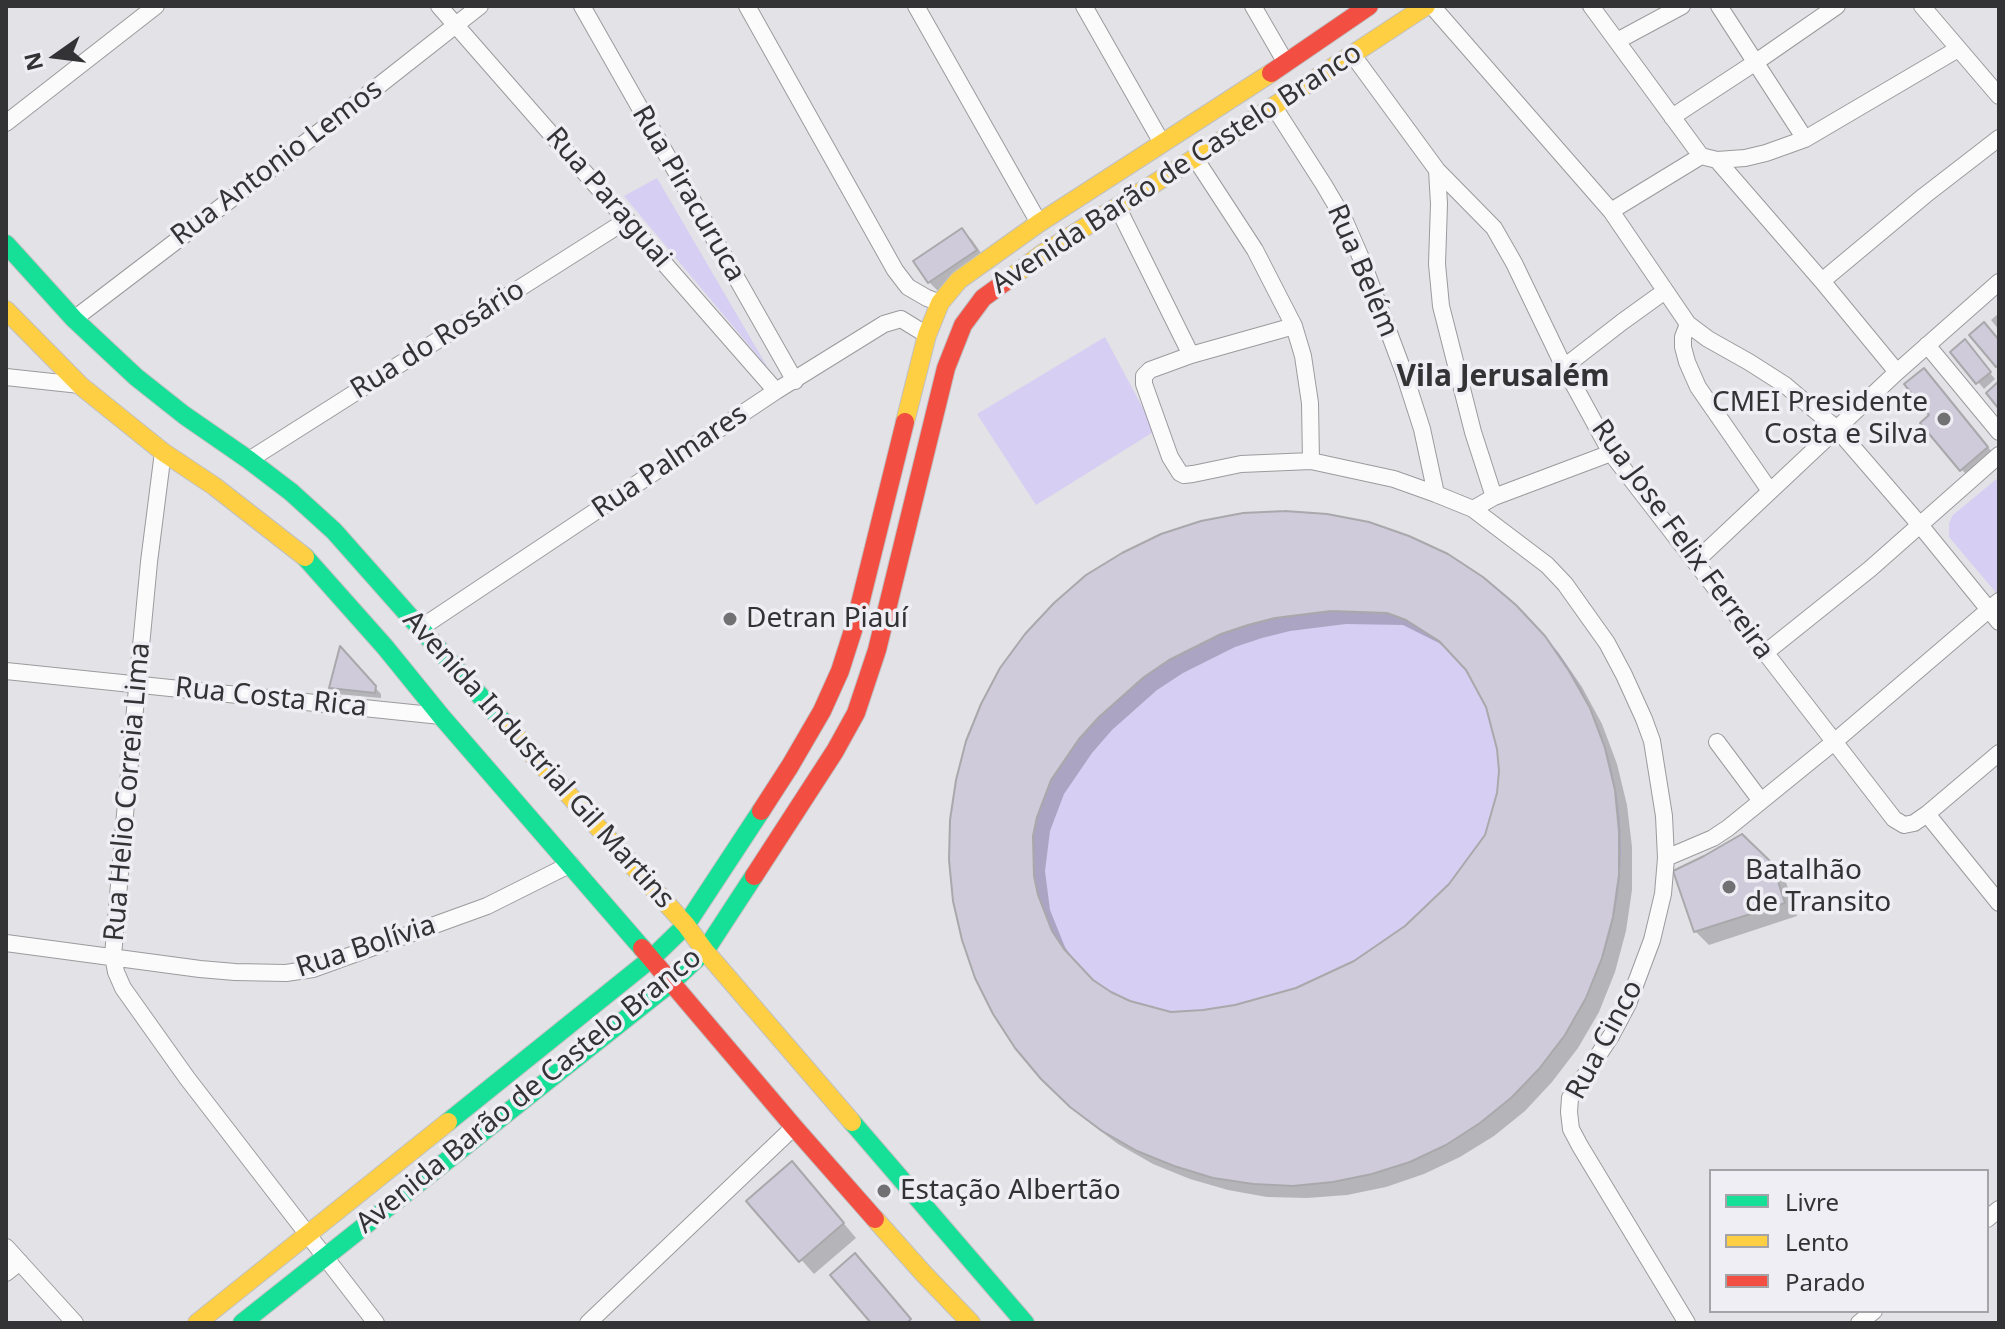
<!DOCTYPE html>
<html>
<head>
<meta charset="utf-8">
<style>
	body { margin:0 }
	#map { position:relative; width:2005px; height:1329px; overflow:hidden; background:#e3e2e6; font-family:"Noto Sans",sans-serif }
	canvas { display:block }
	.frame { position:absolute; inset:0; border:8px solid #333335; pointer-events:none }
	.legend { position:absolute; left:1709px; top:1169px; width:280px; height:144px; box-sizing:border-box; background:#efeef4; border:2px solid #a4a3a8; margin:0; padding:10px 14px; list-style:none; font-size:24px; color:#333335 }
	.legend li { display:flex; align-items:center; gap:16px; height:40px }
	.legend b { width:40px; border:2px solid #a4a3a8 }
	.north { position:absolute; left:16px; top:16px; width:80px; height:80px; -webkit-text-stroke:6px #efeef4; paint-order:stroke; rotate:256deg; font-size:22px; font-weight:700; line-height:32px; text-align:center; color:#333335 }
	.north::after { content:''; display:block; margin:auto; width:28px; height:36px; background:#333335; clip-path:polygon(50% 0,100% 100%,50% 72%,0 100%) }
</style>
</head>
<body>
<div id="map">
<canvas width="2005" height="1329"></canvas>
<div class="frame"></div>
<ul class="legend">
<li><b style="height:10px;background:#16e098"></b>Livre</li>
<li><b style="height:10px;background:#ffcf43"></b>Lento</li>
<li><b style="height:10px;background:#f24e42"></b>Parado</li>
</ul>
<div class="north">N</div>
</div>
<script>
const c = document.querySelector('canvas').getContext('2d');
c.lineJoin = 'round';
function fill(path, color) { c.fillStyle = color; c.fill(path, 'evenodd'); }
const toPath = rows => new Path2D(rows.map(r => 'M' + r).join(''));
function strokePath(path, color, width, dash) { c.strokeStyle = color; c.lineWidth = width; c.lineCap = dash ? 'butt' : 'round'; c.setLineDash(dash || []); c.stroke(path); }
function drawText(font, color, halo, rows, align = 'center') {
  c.font = font + ' "Noto Sans",sans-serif'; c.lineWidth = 7; c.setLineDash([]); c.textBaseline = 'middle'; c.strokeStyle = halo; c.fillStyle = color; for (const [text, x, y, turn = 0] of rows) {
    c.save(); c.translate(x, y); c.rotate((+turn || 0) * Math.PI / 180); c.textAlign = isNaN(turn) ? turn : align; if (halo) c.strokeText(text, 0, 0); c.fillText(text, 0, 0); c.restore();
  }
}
const green = toPath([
	[657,178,768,368,624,196],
	[1105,337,1155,431,1036,505,977,414],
	[1999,477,1999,594,1998,595,1949,537,1949,523,1953,515],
	'949 848a336 336 0 1 1 672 0a336 336 0 1 1-672 0Z'
]);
const shadow = toPath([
	[962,230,972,240,986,260,939,292,929,282],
	[1999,313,1999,330,1991,320],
	[1970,348,1995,379,1984,389,1953,352],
	[1933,381,1997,458,1971,479,1961,469,1932,415],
	[1088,577,1529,621,1558,652,1582,687,1602,724,1617,764,1627,805,1632,847,1632,890,1626,931,1615,972,1599,1012,1578,1048,1552,1082,1525,1111,1494,1136,1460,1157,1424,1174,1386,1187,1347,1195,1307,1198,1267,1197,1228,1190,1190,1179,1153,1164,1118,1144,1086,1120,1042,1078,995,1013],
	[1346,624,1403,625,1439,643,1462,662,1488,706,1499,749,1501,771,1494,815,1487,836,1450,885,1429,907,1382,946,1327,977,1266,1000,1204,1012,1171,1014,1130,1003,1092,981,1077,965,1065,947,1050,910,1045,871,1050,831,1064,794,1092,753,1112,730,1157,690,1183,673,1235,647,1262,638,1290,631],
	[341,650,381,694,381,698,337,694,331,688],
	[1771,864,1785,879,1797,916,1709,945,1695,931],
	[805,1177,856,1238,814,1274,749,1201]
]);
const building = toPath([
	[962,228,977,250,928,283,913,261,962,228],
	[1984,322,1999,340,1999,365,1996,367,1969,335,1984,322],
	[1965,339,1991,372,1976,384,1950,352,1965,339],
	[1924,368,1988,447,1960,471,1920,423,1929,415,1904,384,1924,368],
	[1999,381,1999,409,1986,393,1999,381],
	[1285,511,1327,514,1369,522,1409,536,1448,554,1483,577,1516,605,1545,636,1569,671,1590,708,1605,748,1615,790,1619,832,1619,875,1613,917,1602,958,1586,998,1565,1035,1539,1069,1511,1098,1480,1123,1446,1145,1410,1162,1372,1174,1333,1182,1293,1186,1253,1184,1213,1178,1174,1166,1137,1151,1102,1131,1070,1107,1041,1079,1015,1048,993,1014,975,978,962,940,953,901,949,860,950,820,956,780,966,741,981,704,1000,668,1025,634,1054,603,1086,575,1122,553,1161,534,1201,521,1243,513,1285,511],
	[1331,611,1387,613,1406,620,1439,641,1466,670,1486,707,1497,749,1499,771,1497,793,1485,835,1449,884,1405,926,1354,961,1296,988,1235,1005,1203,1010,1171,1012,1130,1001,1111,992,1093,980,1064,949,1052,931,1038,895,1034,876,1033,836,1037,817,1051,780,1079,739,1099,717,1144,677,1169,660,1221,634,1248,625,1275,618,1331,611],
	[340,646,376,686,375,693,329,688,340,646],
	[1742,834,1772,863,1785,903,1694,932,1673,871,1704,856,1742,834],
	[792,1161,844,1223,799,1262,746,1201,792,1161],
	[855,1253,911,1319,907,1323,871,1323,830,1275,855,1253]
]);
const street = toPath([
	[439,6,776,391],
	[582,6,795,381],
	[747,6,895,270,908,287,927,298,940,303],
	[916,6,1039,223],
	[1084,6,1162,143],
	[1253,6,1286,63],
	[1432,6,1611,211,1688,324,1708,339,1749,362,1785,385,1837,429,1920,525,1999,622],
	[1591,6,1701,156,1717,160,1745,158,1766,153,1805,139,1958,49],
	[1719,6,1805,139],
	[1922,6,1999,96],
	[1617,41,1682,6],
	[1352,54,1437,170,1494,228,1514,263,1564,367,1611,453,1894,819,1904,825,1914,823,1927,814,1999,753],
	[1274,107,1324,185,1344,219,1361,258,1404,373,1422,429,1436,494],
	[1672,117,1756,62,1837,6],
	[6,123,156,6],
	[1195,158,1255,250,1294,326,1303,356,1307,383,1310,403,1311,461],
	[1717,160,1822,281,1897,372],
	[1437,170,1439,204,1437,264,1441,306,1473,432,1494,497,1473,509],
	[1118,208,1191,355],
	[1611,211,1701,156],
	[1822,281,1924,196,1999,138],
	[74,319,344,113,480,6],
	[1688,324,1683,337,1683,347,1687,362,1698,387,1770,491],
	[1294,326,1191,355,1150,370,1144,376,1144,384,1170,457,1180,473,1184,475,1193,474,1241,464,1311,461,1394,479,1436,494,1473,509,1547,565,1565,584,1607,643,1624,675,1644,719,1652,741,1664,816,1666,858,1663,894,1652,940,1628,1004,1611,1036,1570,1098,1569,1112,1571,1129,1580,1146,1687,1323],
	[1927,345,1999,432],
	[1564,367,1622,322,1665,291],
	[6,377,80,385],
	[163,452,149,562,124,825,113,956,116,972,123,988,187,1078,376,1323],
	[249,460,627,220],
	[1494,497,1611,453],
	[1696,561,1897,372,1999,282],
	[419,629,776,391,884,324,901,319,927,335],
	[1765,653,1870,569,1999,455],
	[6,671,441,716],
	[1717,742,1761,801],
	[1927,814,1999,903],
	[1666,858,1713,838,1728,828,1834,742,1999,601],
	[6,943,200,969,235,972,286,973,313,969,487,906,571,864],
	[1987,1219,1999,1209],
	[6,1247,75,1323],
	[6,1273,20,1262],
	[588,1323,794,1127],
	[1859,1323,1874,1311]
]);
const fast = toPath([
	[6,244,74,319,136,377,184,415,249,460,291,492,334,531,505,724],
	[305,557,385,647,441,716,642,948],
	[448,1122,652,958,686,925,761,811],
	[852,1122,1025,1323],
	[242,1323,672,982,705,951,754,876]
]);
const slow = toPath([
	[1005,282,1042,254,1195,158,1426,6],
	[6,310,81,386,163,452,214,486,305,557],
	[905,422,927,335,940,303,959,280,1039,223,1271,73],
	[505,724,686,925,705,951,852,1122],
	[875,1219,924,1274,971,1323],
	[197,1323,448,1122]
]);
const jam = toPath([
	[1271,73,1369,6],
	[761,811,790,766,822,711,840,671,855,624,905,422],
	[754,876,835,751,856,713,877,650,946,368,963,325,983,298,1005,282],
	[642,948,794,1127,875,1219]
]);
const markers = [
	[1944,419,8,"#717073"],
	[730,619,8,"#717073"],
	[1729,887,8,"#717073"],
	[884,1191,8,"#717073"]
];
const streetNames = [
	["Rua Antonio Lemos",277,163,-37],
	["Avenida Barão de Castelo Branco",1177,169,-33],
	["Rua Piracuruca",688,194,60],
	["Rua Paraguai",608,198,49],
	["Rua Belém",1362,271,67],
	["Rua do Rosário",438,340,-32],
	["Rua Palmares",670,462,-34],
	["Rua Jose Felix Ferreira",1682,540,54],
	["Rua Costa Rica",271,698,6],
	["Avenida Industrial Gil Martins",538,760,48],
	["Rua Helio Correia Lima",128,792,-85],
	["Rua Bolívia",366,947,-18],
	["Rua Cinco",1605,1040,-62],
	["Avenida Barão de Castelo Branco",529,1091,-39]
];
const poiNames = [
	["CMEI Presidente",1928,403,"right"],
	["Costa e Silva",1928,435,"right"],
	["Detran Piauí",746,619],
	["Batalhão",1745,871],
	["de Transito",1745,903],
	["Estação Albertão",900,1191]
];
const neighbourhoodNames = [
	["Vila Jerusalém",1503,377]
];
fill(green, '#d6cef3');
fill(shadow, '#0003');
fill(building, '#cfcbda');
strokePath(building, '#a9a8ab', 2);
strokePath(street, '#9b9a9d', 18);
strokePath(fast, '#c0c0c2', 20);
strokePath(slow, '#c0c0c2', 20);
strokePath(jam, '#c0c0c2', 20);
strokePath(street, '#fbfbfb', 16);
strokePath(fast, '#16e098', 18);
strokePath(slow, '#ffcf43', 18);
strokePath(jam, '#f24e42', 18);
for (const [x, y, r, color] of markers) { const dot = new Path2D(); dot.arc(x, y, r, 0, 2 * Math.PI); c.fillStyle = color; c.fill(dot); strokePath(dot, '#efeef4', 3); }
drawText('28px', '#333335', '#efeef4', streetNames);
drawText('28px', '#333335', '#efeef4', poiNames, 'left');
drawText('bold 30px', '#333335', '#efeef4', neighbourhoodNames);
</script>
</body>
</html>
